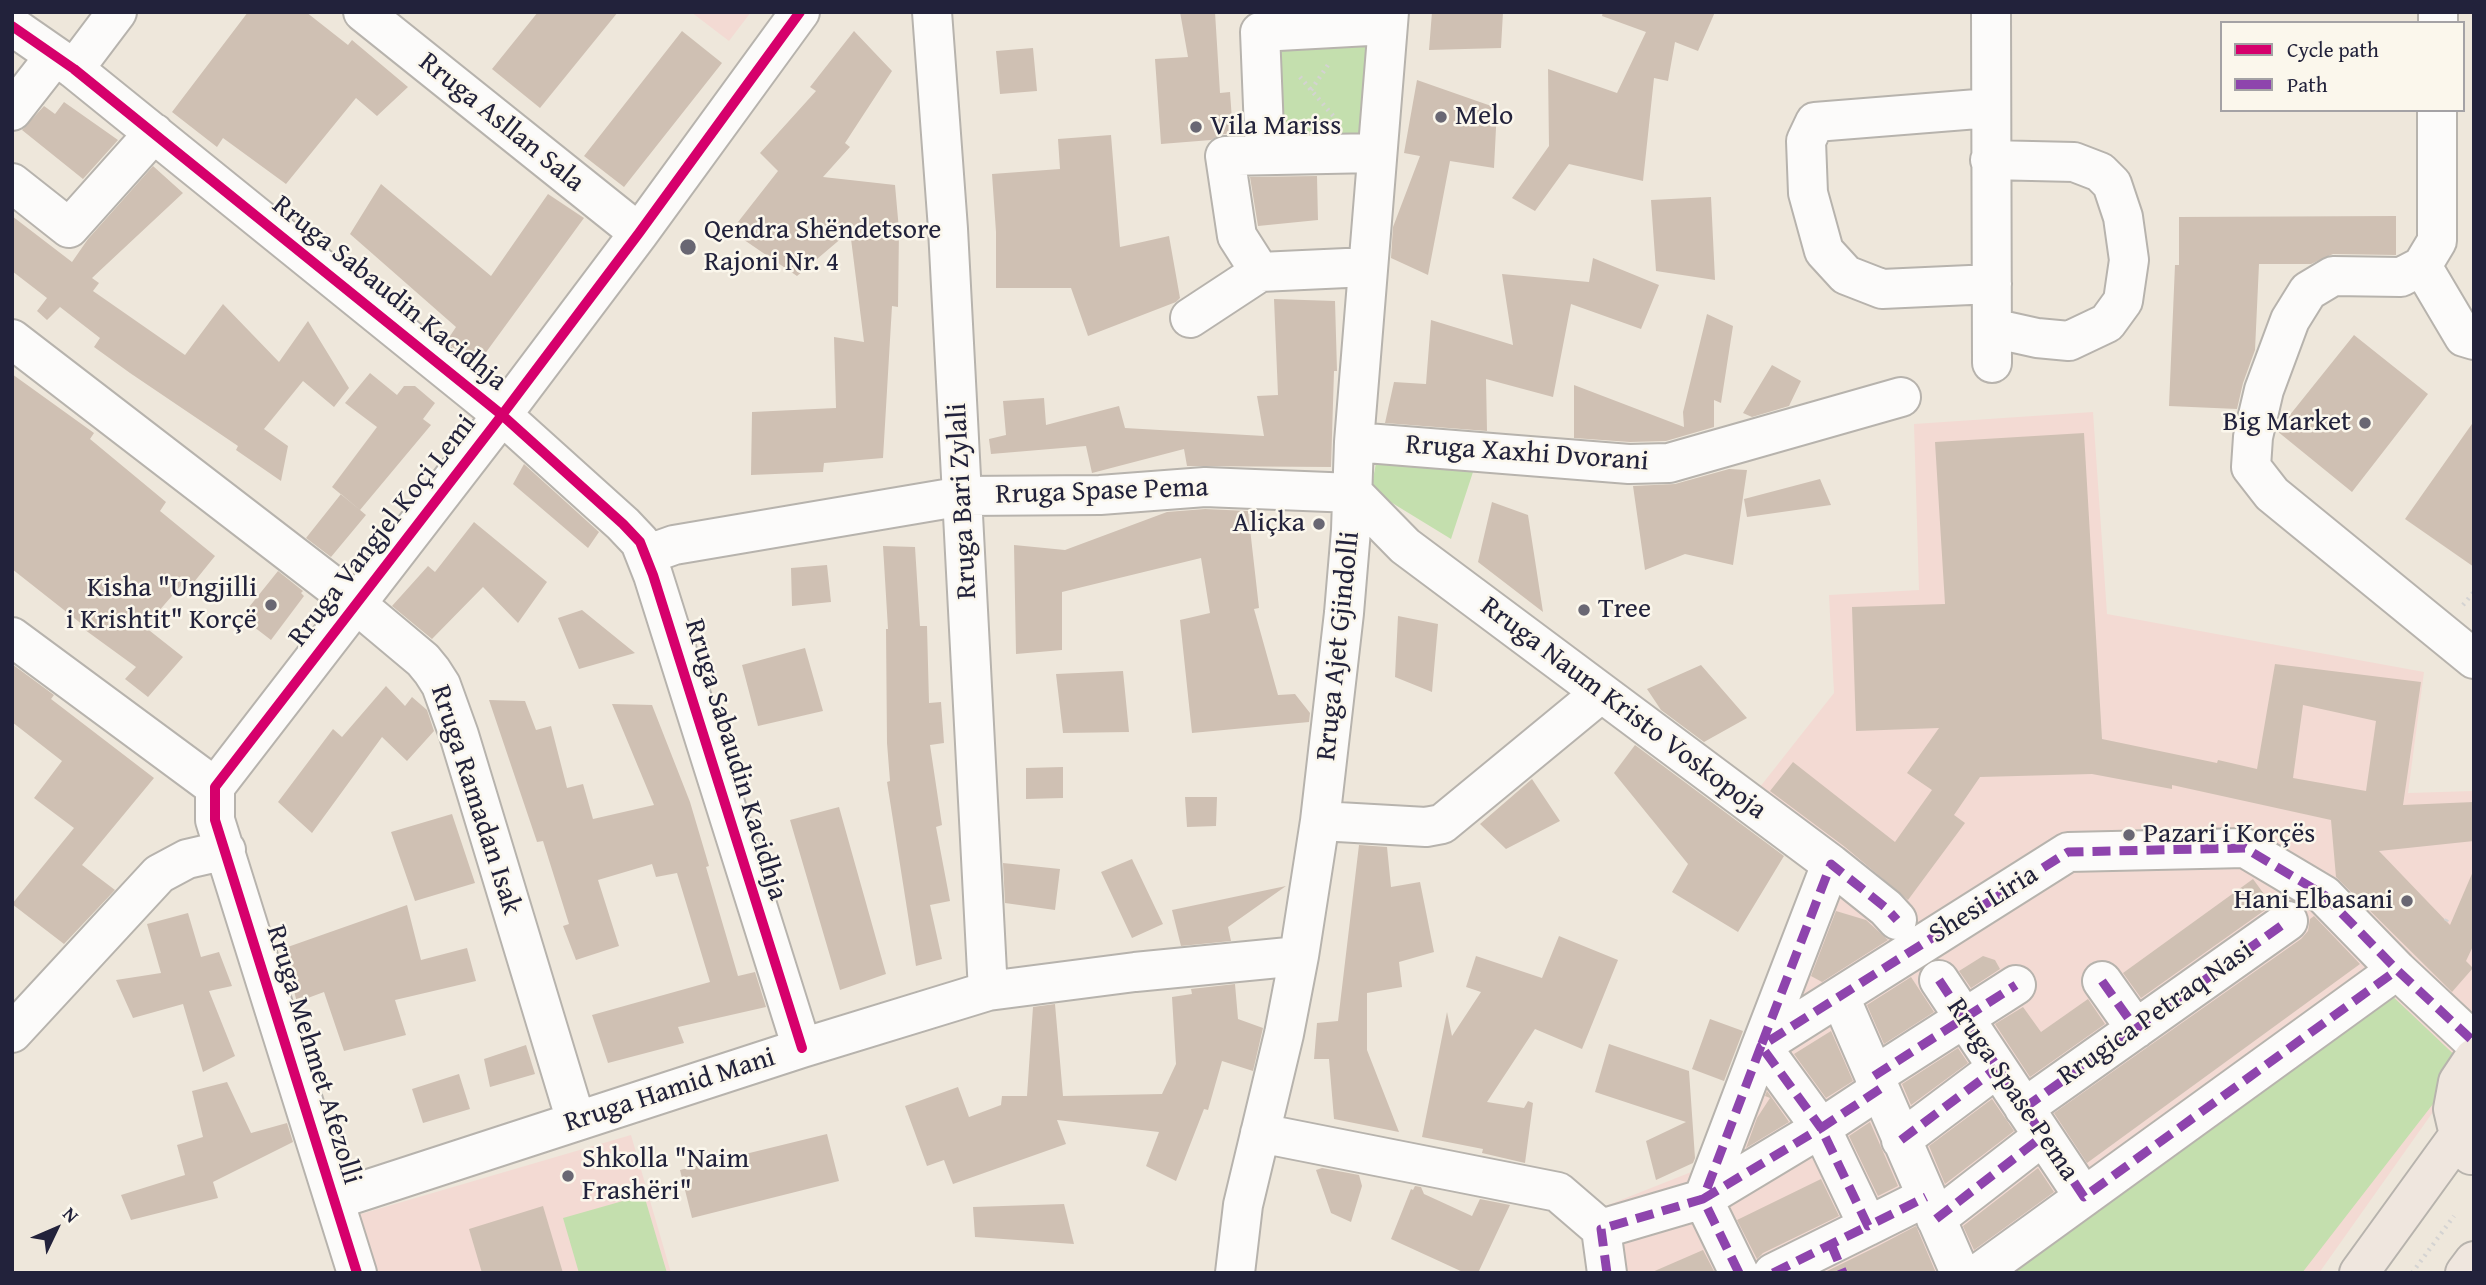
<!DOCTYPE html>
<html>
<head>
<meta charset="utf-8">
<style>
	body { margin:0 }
	#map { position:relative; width:2486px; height:1285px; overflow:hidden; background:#eee7db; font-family:"Gentium Book Plus",serif }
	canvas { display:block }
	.frame { position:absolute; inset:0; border:14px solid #22223b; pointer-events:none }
	.legend { position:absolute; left:2220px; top:21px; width:245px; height:91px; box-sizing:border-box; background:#fbf7ec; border:2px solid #a4a2a5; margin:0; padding:9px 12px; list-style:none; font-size:21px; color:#22223b }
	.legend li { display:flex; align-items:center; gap:14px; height:35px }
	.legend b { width:35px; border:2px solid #a4a2a5 }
	.north { position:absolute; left:21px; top:1194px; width:70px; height:70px; -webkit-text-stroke:5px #fbf7ec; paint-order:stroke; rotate:46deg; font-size:19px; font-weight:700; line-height:28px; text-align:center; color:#22223b }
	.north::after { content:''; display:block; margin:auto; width:24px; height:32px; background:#22223b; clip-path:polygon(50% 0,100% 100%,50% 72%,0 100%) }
</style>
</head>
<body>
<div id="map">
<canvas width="2486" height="1285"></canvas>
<div class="frame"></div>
<ul class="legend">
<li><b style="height:9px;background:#d6006c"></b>Cycle path</li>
<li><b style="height:9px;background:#8e44ad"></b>Path</li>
</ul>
<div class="north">N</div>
</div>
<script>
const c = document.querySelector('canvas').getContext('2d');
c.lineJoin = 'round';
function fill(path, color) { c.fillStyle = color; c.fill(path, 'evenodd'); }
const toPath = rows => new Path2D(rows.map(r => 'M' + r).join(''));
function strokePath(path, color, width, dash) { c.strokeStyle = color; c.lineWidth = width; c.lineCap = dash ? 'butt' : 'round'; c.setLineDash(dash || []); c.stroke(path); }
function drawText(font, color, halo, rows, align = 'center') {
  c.font = font + ' "Gentium Book Plus",serif'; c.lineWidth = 5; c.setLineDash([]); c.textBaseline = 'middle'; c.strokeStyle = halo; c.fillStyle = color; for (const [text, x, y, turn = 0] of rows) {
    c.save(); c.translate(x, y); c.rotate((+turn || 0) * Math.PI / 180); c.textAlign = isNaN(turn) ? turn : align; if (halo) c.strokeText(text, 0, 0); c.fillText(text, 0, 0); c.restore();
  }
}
const built = toPath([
	[691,12,751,12,729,41],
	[2093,412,2107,614,2424,672,2408,793,2474,791,2474,1054,2319,1273,1602,1273,1593,1211,1709,1165,1824,864,1745,806,1834,693,1829,595,1919,590,1914,424],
	[631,1135,671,1273,370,1273,354,1216]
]);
const green = toPath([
	[1371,45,1364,143,1282,146,1276,47],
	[1376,463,1473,472,1451,539,1371,490],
	[2387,991,2464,1064,2302,1273,2005,1273],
	[644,1195,667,1273,579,1273,563,1218]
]);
const building = toPath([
	[248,12,306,12,348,45,352,40,408,87,377,116,356,98,286,184,223,138,217,147,172,112],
	[538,12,618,12,540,108,492,69],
	[1180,12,1215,12,1220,93,1230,92,1233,134,1224,134,1211,140,1161,144,1155,59,1188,57],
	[1432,12,1503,12,1501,48,1429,50],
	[1603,12,1715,12,1698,51,1675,42,1668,81,1654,78,1643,181,1569,164,1535,211,1512,198,1549,146,1548,69,1617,93,1646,32,1602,16],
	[682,31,722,63,624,187,584,156],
	[854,31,892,71,845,143,850,147,823,177,895,185,899,230,898,307,892,306,883,458,824,463,823,472,751,475,752,412,836,408,834,337,864,342,850,231,797,276,731,231,778,171,760,153,816,91,810,87],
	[1033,48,1037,91,1000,94,996,51],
	[1417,80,1497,108,1494,168,1450,161,1428,275,1391,258,1393,227,1420,156,1404,153],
	[64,102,118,140,83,179,22,130,44,106,55,114],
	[1111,135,1120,247,1169,236,1180,298,1176,302,1088,336,1071,288,996,288,996,232,992,174,1060,169,1058,139],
	[153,166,183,193,92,278,99,283,93,291,185,355,223,304,279,362,308,321,349,388,334,407,303,381,264,429,288,446,281,481,236,450,238,446,130,373,94,347,100,338,60,307,47,320,37,311,47,298,12,271,12,216,72,262,88,239],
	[1317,176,1318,220,1258,226,1250,177],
	[381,184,491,276,548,194,584,218,476,366,446,342,456,327,350,234],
	[1711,197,1715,280,1656,271,1651,200],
	[2396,216,2396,255,2333,254,2311,264,2259,264,2255,350,2243,383,2237,409,2169,406,2175,265,2179,265,2179,217],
	[1593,258,1659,285,1641,329,1571,304,1553,397,1486,379,1487,431,1385,423,1394,382,1426,384,1431,320,1513,345,1502,274,1589,282],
	[1274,299,1335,301,1337,371,1334,371,1331,467,1187,466,1184,449,1092,473,1086,446,991,454,989,439,1006,435,1003,401,1044,398,1046,425,1119,406,1125,428,1264,436,1257,396,1278,395],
	[1707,314,1733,326,1721,403,1714,400,1714,427,1666,441,1630,442,1574,438,1574,385,1684,427,1683,412],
	[2354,335,2428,394,2352,492,2277,431],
	[1772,365,1801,381,1789,406,1752,417,1743,413],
	[370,373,397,395,404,386,415,386,435,403,423,419,431,425,360,510,332,487,377,427,345,403],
	[12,374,94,433,90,439,166,502,160,511,215,556,190,587,184,582,145,627,183,657,148,697,125,679,136,667,81,627,83,625,12,569],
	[2474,421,2474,567,2405,519],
	[2084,433,2102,739,2217,763,2218,760,2257,769,2275,664,2421,682,2403,805,2474,802,2474,841,2379,851,2450,925,2474,869,2474,944,2466,961,2473,968,2452,992,2336,877,2331,820,2172,785,2172,789,2092,774,1980,777,1954,815,1965,823,1908,900,1845,847,1770,791,1793,762,1895,842,1932,790,1907,773,1939,728,1856,731,1852,607,1945,604,1935,442],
	[2303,705,2376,721,2366,791,2293,778],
	[524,464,599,532,588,548,513,484],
	[1729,469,1747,470,1733,565,1685,554,1645,570,1633,486,1675,484],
	[1820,479,1831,505,1747,517,1744,499],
	[341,494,366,515,331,557,306,538],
	[1492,502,1528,515,1543,612,1478,562],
	[1205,509,1248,511,1259,608,1254,609,1278,695,1295,694,1310,713,1309,722,1192,733,1180,620,1210,613,1201,558,1062,592,1062,650,1016,654,1014,545,1065,550,1167,512],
	[474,522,547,582,518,623,483,587,432,639,392,606,428,566,435,572],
	[883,546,915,547,920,626,927,626,929,703,941,702,944,743,930,745,942,825,936,827,950,901,930,905,942,959,916,966,887,782,890,781,887,743,886,629,888,629],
	[827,565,831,602,792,606,791,568],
	[278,571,303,591,301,593,304,596,271,640,241,617],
	[582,610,635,653,579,669,558,618],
	[1398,616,1438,624,1432,692,1395,677],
	[805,648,823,711,758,726,742,665],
	[12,664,54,695,51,699,154,778,82,865,115,890,64,944,12,904,74,828,34,798,62,761,12,722],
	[1701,665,1747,718,1704,742,1661,710,1647,689],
	[1123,671,1129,732,1063,733,1056,674],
	[386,686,405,706,412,697,427,710,434,731,407,761,382,737,312,833,278,802,333,729,342,737],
	[489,700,525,701,536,730,551,726,567,788,583,784,593,819,654,805,612,704,652,705,690,802,709,866,706,867,738,976,755,972,766,1007,678,1027,684,1043,608,1063,592,1015,710,982,677,873,656,877,652,864,598,880,619,946,576,960,563,926,569,924,543,841,537,842],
	[1635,745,1784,856,1738,932,1672,892,1688,864,1614,773],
	[1063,767,1063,798,1026,799,1026,768],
	[1532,779,1560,821,1506,849,1480,824],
	[1185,797,1217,797,1216,826,1187,827],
	[839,807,886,974,840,990,790,820],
	[452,814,475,883,415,901,391,832],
	[1359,845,1387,847,1391,887,1420,882,1434,952,1399,962,1402,987,1367,993,1367,1050,1399,1132,1334,1119,1329,1059,1314,1059,1317,1023,1338,1021],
	[1132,859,1163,924,1132,938,1101,872],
	[1003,863,1060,869,1055,910,1005,903],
	[2253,879,2272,905,2141,998,2123,973],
	[1286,886,1228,927,1231,941,1181,946,1172,910],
	[407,905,421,960,467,948,476,981,395,1000,406,1035,344,1051,324,992,297,1002,282,949],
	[1836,911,1866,920,1888,940,1822,982,1811,976],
	[188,913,201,957,219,952,232,986,209,991,235,1056,203,1072,183,1004,133,1018,116,980,161,973,147,924],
	[2314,916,2360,964,2087,1163,2054,1113,2301,939,2308,931,2310,919],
	[1559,936,1618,960,1582,1049,1535,1029,1487,1102,1524,1108,1528,1101,1533,1103,1525,1163,1482,1153,1483,1149,1422,1137,1447,1012,1452,1036,1481,992,1466,987,1476,956,1542,978],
	[1983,956,1995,960,2000,969,1971,988,1959,971],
	[1911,977,1934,1012,1884,1044,1867,1005],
	[1235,984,1238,1019,1263,1028,1253,1071,1222,1061,1208,1110,1204,1109,1176,1181,1146,1166,1159,1132,1057,1120,1066,1144,953,1184,944,1160,927,1166,905,1106,958,1087,969,1117,1001,1105,1002,1096,1027,1096,1033,1007,1055,1004,1063,1096,1162,1094,1176,1064,1172,997,1192,994,1191,989],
	[2088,999,2105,1024,2030,1077,1995,1024,2023,1007,2041,1032],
	[1710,1019,1743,1031,1724,1081,1692,1069],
	[1831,1031,1853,1081,1826,1098,1794,1054],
	[1609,1044,1689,1071,1695,1158,1693,1163,1656,1180,1646,1141,1686,1122,1595,1092],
	[526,1045,535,1074,490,1087,484,1059],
	[1958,1048,1968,1063,1911,1105,1902,1084],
	[459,1074,470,1109,423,1123,412,1089],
	[227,1082,251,1133,287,1123,293,1142,213,1182,218,1198,131,1220,121,1195,185,1175,177,1145,203,1137,192,1091],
	[1767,1091,1789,1122,1746,1148,1757,1118,1770,1098,1765,1096],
	[1992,1099,2014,1131,1945,1184,1929,1146],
	[1870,1122,1898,1186,1878,1196,1849,1136],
	[827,1134,839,1181,692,1218,680,1170],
	[1322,1168,1359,1175,1362,1186,1351,1222,1331,1213,1316,1170],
	[2038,1168,2054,1192,1974,1250,1963,1226],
	[1821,1179,1839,1216,1763,1253,1757,1259,1737,1220],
	[1415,1186,1421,1187,1424,1194,1472,1216,1480,1199,1510,1205,1478,1273,1465,1273,1391,1239,1411,1189,1413,1190],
	[1064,1204,1074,1244,975,1237,973,1207],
	[543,1206,563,1273,482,1273,469,1229],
	[1916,1226,1936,1273,1823,1273,1878,1246],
	[1703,1250,1715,1273,1650,1273]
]);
const path = toPath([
	[1300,77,1335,118],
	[1311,90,1328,65],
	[2463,605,2474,592],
	[2446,921,2447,919],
	[2412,1273,2454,1216]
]);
const minor = toPath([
	[363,12,639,233],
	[932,12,948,229,988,991],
	[1991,12,1992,363],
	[2438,23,2438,12],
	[12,26,74,69,502,415,623,524,640,542,653,575,802,1048],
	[74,69,117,12],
	[1990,108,1815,122,1806,141,1808,193,1824,251,1846,275,1882,289,1992,284],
	[2437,110,2437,241,2422,266,2401,277,2333,276,2308,291,2290,320,2264,390,2253,437,2251,467,2272,494,2474,659],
	[12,111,55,56],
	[1265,155,1260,32,1387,25],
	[1990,160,2074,162,2100,172,2112,184,2123,217,2129,260,2123,301,2107,323,2069,341,2037,338,1992,328],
	[12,183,69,228,154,133],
	[2422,266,2464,337,2474,340],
	[1260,272,1237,236,1225,156,1377,153],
	[1190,318,1260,272,1368,267],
	[12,339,355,603,423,660,432,671,441,685,459,735,576,1121],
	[1354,442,1629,464,1669,463,1901,397],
	[646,555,674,545,963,496,1100,495,1205,487,1353,493,1405,546,1831,864,1886,908,1897,920],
	[12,637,215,787],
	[1320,821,1426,827,1442,824,1601,693],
	[1939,980,2084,1197],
	[2102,981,2136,1029],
	[1840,997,1960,1273],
	[12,1033,159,874,187,859,226,850],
	[1874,1076,2016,985],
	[1880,1089,1821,1128,1868,1226,1926,1197],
	[2024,1108,2288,921],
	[1260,1133,1558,1192,1601,1229],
	[1901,1140,1997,1068],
	[335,1200,802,1048,988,991,1135,972,1299,956],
	[1936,1219,2043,1136],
	[357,1273,215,820,215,787,502,415,639,233,800,12],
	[1235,1273,1243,1205,1284,1034,1299,956,1320,821,1344,613,1351,530,1354,442,1389,12],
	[1607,1273,1601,1229,1703,1199,1761,1046,2068,852,2245,848,2324,895,2397,970,2474,1042],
	[1739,1273,1703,1199,1821,1128,1761,1046,1831,864],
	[1773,1273,1868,1226],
	[1979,1273,2397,970]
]);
const major = toPath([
	[2471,1155,2459,1135,2453,1109,2458,1082,2474,1058],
	[2359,1273,2459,1135],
	[2465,1273,2474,1261]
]);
const quiet = toPath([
	[1939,980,2084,1197,2397,970],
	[2102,981,2136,1029],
	[1874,1076,2016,985],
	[1880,1089,1821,1128,1868,1226,1926,1197],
	[2024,1108,2288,921],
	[1901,1140,1997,1068],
	[1936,1219,2043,1136],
	[1831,1244,1843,1273],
	[1607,1273,1601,1229,1703,1199,1761,1046,2068,852,2245,848,2324,895,2397,970,2474,1042],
	[1739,1273,1703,1199,1821,1128,1761,1046,1831,864,1886,908,1897,920],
	[1773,1273,1868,1226]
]);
const cycleway = toPath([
	[12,26,74,69,502,415,623,524,640,542,653,575,802,1048],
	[357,1273,215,820,215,787,502,415,639,233,800,12]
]);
const markers = [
	[1441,117,7,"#696773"],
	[1196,127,7,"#696773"],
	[688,247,9,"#696773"],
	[2365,423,7,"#696773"],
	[1319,524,7,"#696773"],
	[271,605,7,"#696773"],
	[1584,610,7,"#696773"],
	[2129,835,7,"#696773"],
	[2407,901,7,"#696773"],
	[568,1176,7,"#696773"]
];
const poiNames = [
	["Melo",1455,117],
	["Vila Mariss",1210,127],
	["Qendra Shëndetsore",704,231],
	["Rajoni Nr. 4",704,263],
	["Big Market",2351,423,"right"],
	["Aliçka",1305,524,"right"],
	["Kisha \"Ungjilli",257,589,"right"],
	["i Krishtit\" Korçë",257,621,"right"],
	["Tree",1598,610],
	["Pazari i Korçës",2143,835],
	["Hani Elbasani",2393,901,"right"],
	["Shkolla \"Naim",582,1160],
	["Frashëri\"",582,1192]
];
const streetNames = [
	["Rruga Asllan Sala",501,123,39],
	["Rruga Sabaudin Kacidhja",389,294,39],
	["Rruga Xaxhi Dvorani",1527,454,4],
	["Rruga Spase Pema",1102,492,-2],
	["Rruga Bari Zylali",963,501,-93],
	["Rruga Vangjel Koçi Lemi",383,531,-52],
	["Rruga Ajet Gjindolli",1339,646,-84],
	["Rruga Naum Kristo Voskopoja",1623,709,37],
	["Rruga Sabaudin Kacidhja",735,760,73],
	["Rruga Ramadan Isak",475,800,72],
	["Shesi Liria",1984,905,-32],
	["Rrugica Petraq Nasi",2156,1014,-35],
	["Rruga Mehmet Afezolli",313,1055,73],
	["Rruga Spase Pema",2012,1090,56],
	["Rruga Hamid Mani",670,1091,-18]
];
fill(built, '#f3dad3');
fill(green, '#c4dfae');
fill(building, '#cfc0b3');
strokePath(minor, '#b7b3ad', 42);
strokePath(major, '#b7b3ad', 42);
strokePath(path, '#d4d3d2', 4.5, [2, 5]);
strokePath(minor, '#fcfbfa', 38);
strokePath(major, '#efe6de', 38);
strokePath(quiet, '#8e44ad', 9, [18, 9]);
strokePath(cycleway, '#d6006c', 10);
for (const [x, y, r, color] of markers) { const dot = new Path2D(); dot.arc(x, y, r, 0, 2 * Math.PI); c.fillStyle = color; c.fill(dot); strokePath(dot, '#fbf7ec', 2.5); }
drawText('28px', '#22223b', '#fbf7ec', poiNames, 'left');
drawText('28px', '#22223b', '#fbf7ec', streetNames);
</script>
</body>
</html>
